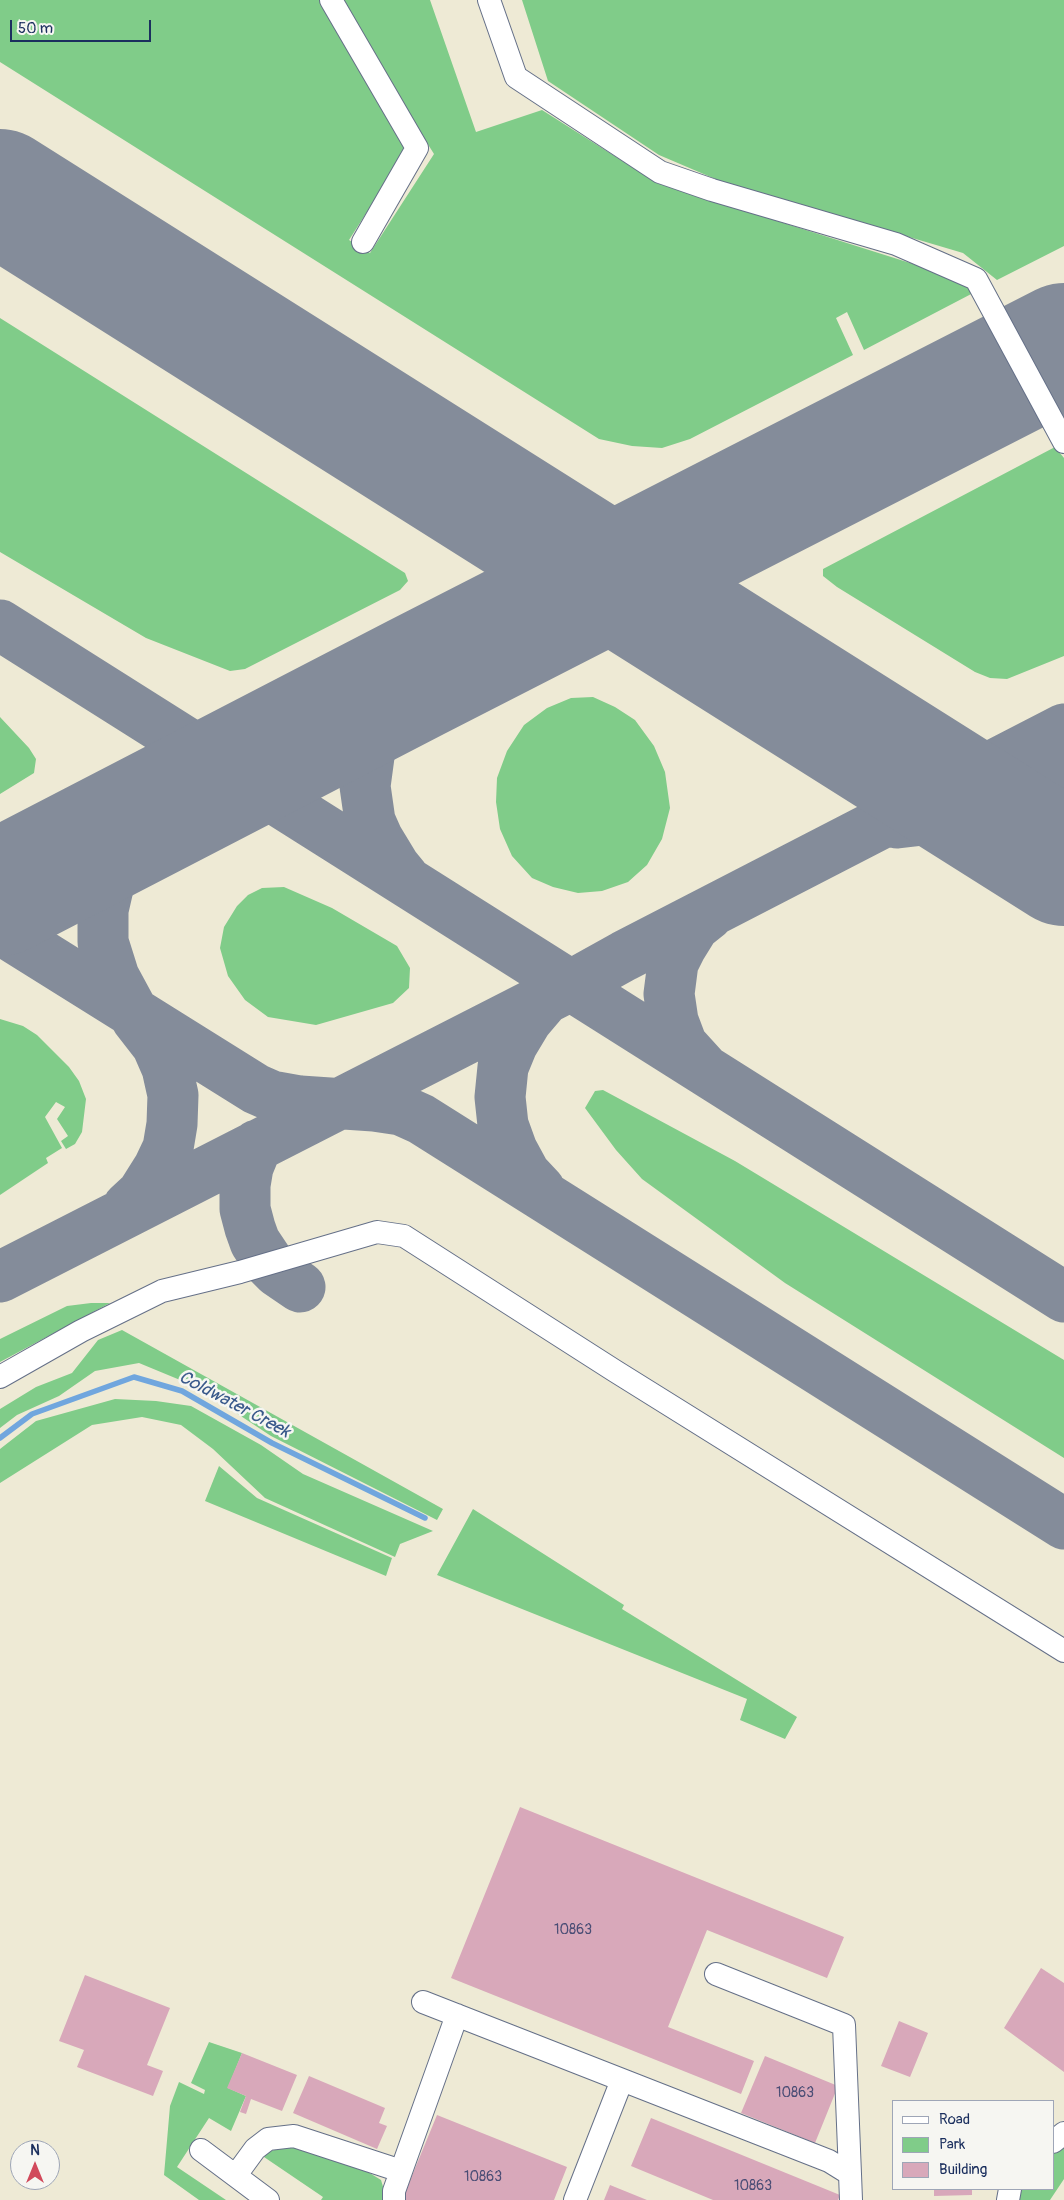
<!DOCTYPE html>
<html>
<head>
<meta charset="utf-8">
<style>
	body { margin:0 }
	#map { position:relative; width:1064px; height:2200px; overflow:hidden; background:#eeead5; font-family:Pangolin,sans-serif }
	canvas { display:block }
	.legend { position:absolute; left:892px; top:2100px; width:162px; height:90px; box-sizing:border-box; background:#f6f6f2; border:1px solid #9ea6b7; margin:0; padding:6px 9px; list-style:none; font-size:15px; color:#1b2f5e }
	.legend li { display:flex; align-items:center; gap:10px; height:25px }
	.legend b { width:25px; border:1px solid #9ea6b7 }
	.north { position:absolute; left:10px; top:2140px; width:50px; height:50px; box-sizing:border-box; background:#f6f6f2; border:1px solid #9ea6b7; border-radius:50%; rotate:0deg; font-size:14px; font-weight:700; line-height:20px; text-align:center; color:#1b2f5e }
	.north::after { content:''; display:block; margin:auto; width:18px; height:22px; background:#d1495b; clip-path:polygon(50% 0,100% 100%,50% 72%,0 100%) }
	.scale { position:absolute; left:10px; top:20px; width:141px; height:22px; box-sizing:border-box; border:2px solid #1b2f5e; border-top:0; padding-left:6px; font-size:15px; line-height:18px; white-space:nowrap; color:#1b2f5e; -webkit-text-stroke:4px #f6f6f2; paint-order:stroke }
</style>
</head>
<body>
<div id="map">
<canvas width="1064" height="2200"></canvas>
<ul class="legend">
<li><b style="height:6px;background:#fff"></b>Road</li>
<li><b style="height:14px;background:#80cc89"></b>Park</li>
<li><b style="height:14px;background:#d8a8ba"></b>Building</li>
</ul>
<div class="north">N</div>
<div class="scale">50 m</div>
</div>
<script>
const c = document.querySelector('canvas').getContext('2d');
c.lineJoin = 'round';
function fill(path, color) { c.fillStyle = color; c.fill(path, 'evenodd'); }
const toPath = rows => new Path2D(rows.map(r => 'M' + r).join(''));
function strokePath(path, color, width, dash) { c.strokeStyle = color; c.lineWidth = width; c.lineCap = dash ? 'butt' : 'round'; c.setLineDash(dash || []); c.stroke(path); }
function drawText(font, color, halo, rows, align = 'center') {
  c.font = font + ' Pangolin,sans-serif'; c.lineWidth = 5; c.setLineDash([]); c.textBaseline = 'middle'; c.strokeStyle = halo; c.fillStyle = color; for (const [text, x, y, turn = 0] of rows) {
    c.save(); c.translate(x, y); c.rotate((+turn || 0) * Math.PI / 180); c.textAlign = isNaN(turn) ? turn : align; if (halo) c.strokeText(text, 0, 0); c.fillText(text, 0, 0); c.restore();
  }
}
const green = toPath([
	[0,0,324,0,407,138,404,154,349,240,370,253,434,154,338,0,430,0,476,132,542,110,657,183,964,280,975,292,864,350,847,312,836,318,853,355,690,439,662,448,632,446,599,439,0,62],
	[522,0,1064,0,1064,246,997,280,963,253,720,181,659,155,548,81],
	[0,318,405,573,408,581,400,590,245,669,230,671,146,638,0,552],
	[1055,447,1064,458,1064,656,1007,679,990,678,975,672,837,587,823,576,823,569],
	[593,697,615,707,635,720,654,746,665,772,670,808,662,839,647,865,628,882,602,891,578,893,553,887,532,878,512,856,500,829,496,802,497,778,507,751,524,725,547,708,571,698],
	[0,717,29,748,36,759,34,773,0,794],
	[284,887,332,908,397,946,410,968,409,988,393,1003,316,1025,268,1017,245,1000,228,976,220,948,224,927,237,906,248,895,262,888],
	[0,1019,23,1026,37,1035,69,1067,79,1081,86,1099,82,1132,75,1144,66,1149,61,1141,68,1136,57,1119,65,1107,56,1102,45,1117,62,1148,46,1158,48,1163,0,1195],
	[603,1090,735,1161,1064,1360,1064,1458,785,1283,642,1179,616,1150,585,1108,595,1091],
	[91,1303,110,1303,0,1362,0,1339,67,1306],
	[122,1330,443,1509,437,1520,271,1436,197,1387,139,1363,95,1371,59,1396,17,1415,0,1428,0,1409,36,1387,72,1373,98,1340],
	[115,1399,156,1401,191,1406,261,1445,303,1474,433,1531,400,1544,395,1557,265,1498,213,1449,181,1425,142,1417,92,1425,0,1483,0,1449,36,1421],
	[219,1466,257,1498,392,1558,386,1576,205,1501],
	[473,1509,624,1605,622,1609,797,1717,785,1739,740,1720,747,1699,437,1575],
	[209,2042,242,2053,228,2088,246,2096,231,2131,209,2118,177,2167,226,2200,199,2200,164,2175,170,2106,179,2082,204,2094,205,2090,191,2083],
	[1064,2140,1064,2179,1050,2200,1015,2200,1018,2189,1053,2189,1053,2149],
	[292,2147,311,2151,368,2172,381,2180,384,2190,383,2200,321,2200,323,2197,264,2157,269,2151]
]);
const stream = toPath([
	[0,1438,32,1414,134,1377,182,1391,272,1443,425,1518]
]);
const taxiway = toPath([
	[0,625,1064,1297],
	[194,746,222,754,242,754,264,750,301,737],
	[1064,753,1058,767,1054,798,1055,813,1064,838],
	[897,823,940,818,958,818,994,826,1017,834],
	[404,878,395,867,378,839,370,821,365,786,370,749,377,732,383,720,415,678],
	[0,883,44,870],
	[0,929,256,1089,272,1096,300,1101,374,1106,401,1110,421,1119,1064,1524],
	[134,1014,114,977,103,942,103,910,111,875,119,857,146,825,233,772],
	[702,1067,682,1045,673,1021,669,994,673,963,681,947,694,926,709,914],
	[257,1145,248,1167,245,1185,245,1209,250,1228,255,1242,269,1263,278,1272,300,1287],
	[540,1190,525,1174,512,1150,503,1125,500,1097,503,1067,512,1045,527,1020,544,1000],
	[128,1207,142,1194,159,1167,168,1148,172,1124,173,1095,167,1068,157,1045,136,1018],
	[0,1277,570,986,624,956,1064,729]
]);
const runway = toPath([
	[0,192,1064,863],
	[0,893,415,678,1064,346]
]);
const building = toPath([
	[520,1807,844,1937,827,1978,707,1930,668,2027,754,2061,741,2094,451,1978],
	[1041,1968,1064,1983,1064,2072,1004,2028],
	[85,1975,170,2008,147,2065,163,2071,153,2096,77,2067,84,2050,59,2041],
	[899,2021,928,2033,910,2077,881,2066],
	[242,2053,297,2075,282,2111,251,2099,246,2114,240,2112,246,2096,227,2088],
	[765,2056,838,2086,815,2143,741,2113],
	[309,2076,385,2108,379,2123,387,2126,377,2149,293,2113],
	[437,2115,567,2167,554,2200,402,2200],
	[651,2118,840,2195,838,2200,713,2200,631,2166],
	[610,2185,647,2200,604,2200],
	[934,2189,972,2189,972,2195,934,2196]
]);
const minor = toPath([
	[331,0,417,148,363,242],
	[489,0,516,77,660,172,712,190,896,244,976,279,1064,442],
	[0,1377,81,1331,162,1291,240,1272,377,1232,404,1236,615,1371,1064,1651],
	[716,1974,844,2025,850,2174],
	[423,2002,829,2161,850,2174,851,2200],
	[1053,2142,1064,2133],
	[201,2150,268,2200],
	[236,2175,255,2149,268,2139,294,2136,401,2171],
	[394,2200,394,2191,457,2015],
	[575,2200,622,2080],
	[1008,2200,1010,2189]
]);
const numberNames = [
	["10863",573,1930],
	["10863",795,2093],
	["10863",483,2177],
	["10863",753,2186]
];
const waterNames = [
	["Coldwater Creek",234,1405,28]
];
fill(green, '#80cc89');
strokePath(stream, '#70a6de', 5.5);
strokePath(taxiway, '#848c9a', 51);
strokePath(runway, '#848c9a', 126);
fill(building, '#d8a8ba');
strokePath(minor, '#657088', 24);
strokePath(minor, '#fff', 22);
drawText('14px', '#4a4d75', null, numberNames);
drawText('italic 18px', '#39598b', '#f6f6f2', waterNames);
</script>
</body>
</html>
